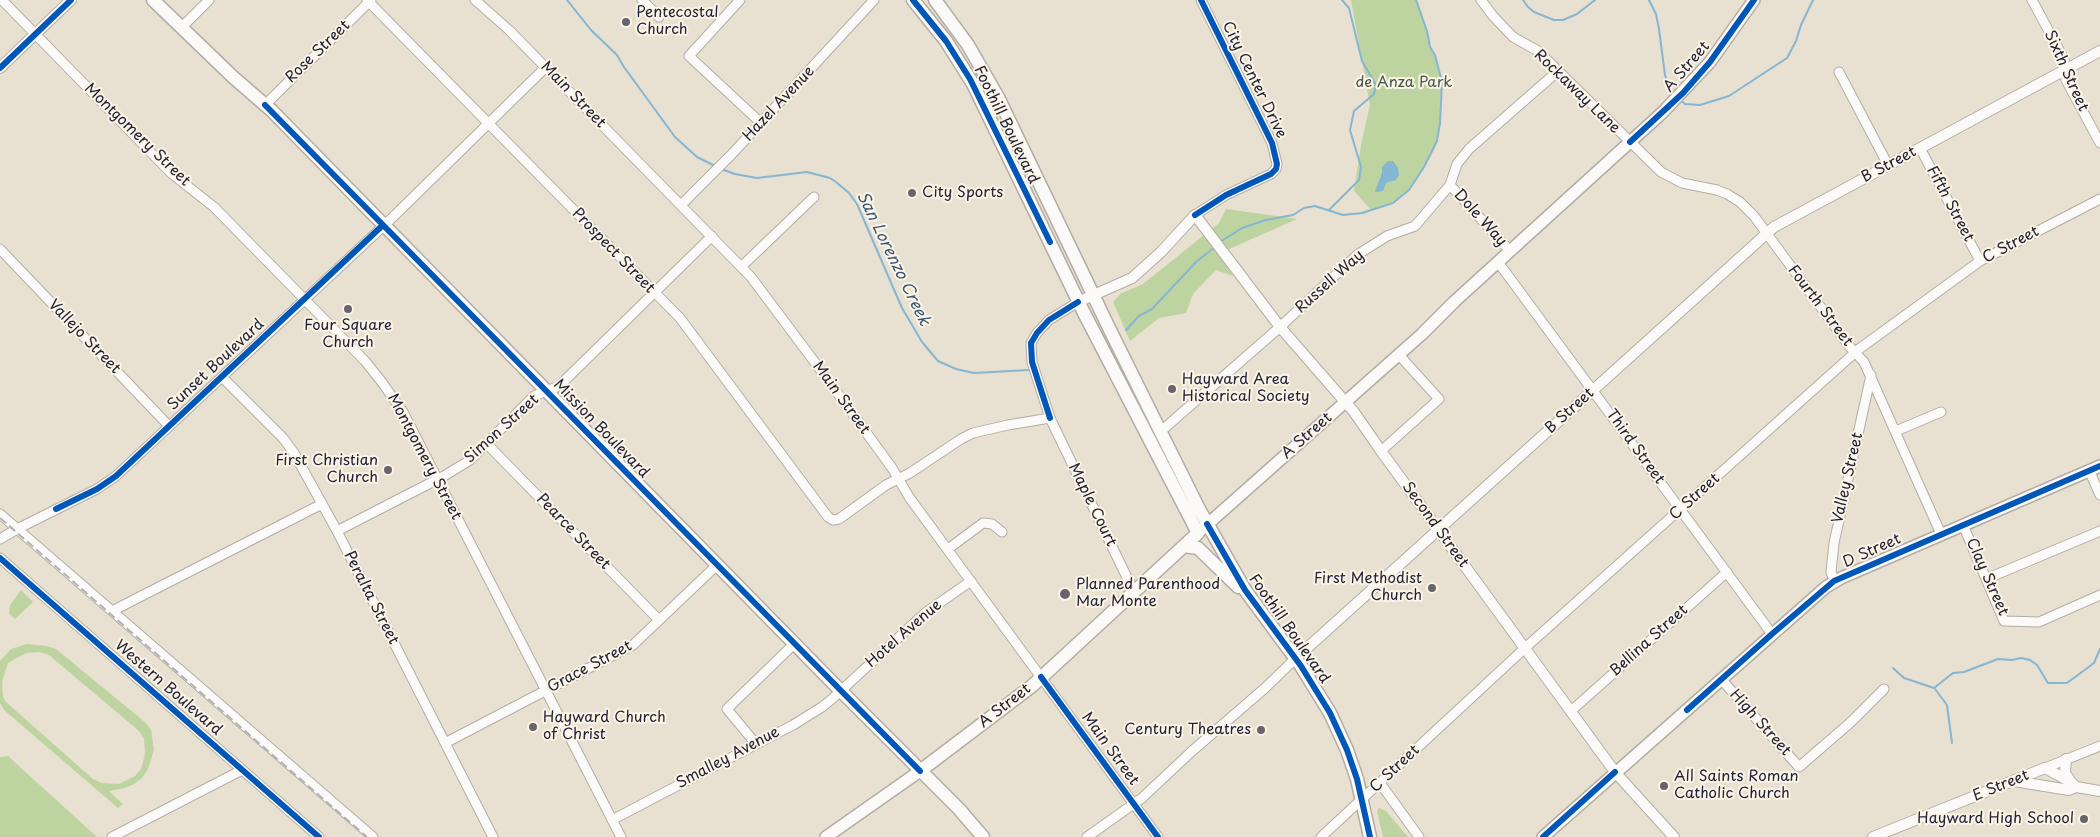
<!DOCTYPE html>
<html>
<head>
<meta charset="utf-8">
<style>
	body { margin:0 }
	canvas { display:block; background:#e8e0d0 }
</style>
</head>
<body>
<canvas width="2100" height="837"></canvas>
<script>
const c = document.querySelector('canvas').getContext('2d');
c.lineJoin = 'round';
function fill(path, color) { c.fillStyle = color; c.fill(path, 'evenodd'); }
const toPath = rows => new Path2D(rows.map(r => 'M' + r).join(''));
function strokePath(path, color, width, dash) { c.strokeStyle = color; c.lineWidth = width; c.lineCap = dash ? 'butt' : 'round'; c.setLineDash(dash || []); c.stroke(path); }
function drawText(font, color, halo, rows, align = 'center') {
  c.font = font + ' "Playpen Sans",sans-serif'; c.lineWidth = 4; c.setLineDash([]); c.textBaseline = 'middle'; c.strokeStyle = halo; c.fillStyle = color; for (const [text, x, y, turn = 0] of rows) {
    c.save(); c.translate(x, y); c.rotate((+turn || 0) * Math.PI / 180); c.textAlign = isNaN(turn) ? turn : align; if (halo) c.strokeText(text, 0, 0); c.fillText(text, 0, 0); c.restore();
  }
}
const green = toPath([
	[1351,0,1415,0,1427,31,1430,47,1435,55,1442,82,1440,123,1435,148,1409,190,1393,203,1371,210,1354,191,1361,145,1370,105],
	[1226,209,1297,219,1218,254,1233,276,1216,270,1193,294,1186,313,1159,318,1130,341,1113,302,1120,294,1143,284,1219,223],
	[21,590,33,602,15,619,9,614,10,605],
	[27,644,47,646,56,649,146,723,151,730,154,750,148,769,142,778,134,784,125,788,109,791,123,804,118,808,4,710,0,703,0,661,11,649],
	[40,652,49,655,139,731,144,739,145,754,141,769,135,776,119,784,102,783,93,779,6,702,3,697,2,682,8,663,26,653],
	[9,756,9,757,97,837,0,837,0,757],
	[1379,808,1386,811,1408,837,1383,837,1377,811]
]);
const water = toPath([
	[1388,161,1393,161,1398,168,1399,175,1396,180,1386,183,1383,191,1376,192,1375,191,1382,173,1382,167]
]);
const stream = toPath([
	[567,0,591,30,617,55,624,67,675,137,697,157,717,167],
	[1523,0,1528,7,1534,12,1554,20,1563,20,1577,14,1595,0],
	[1649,0,1656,14,1659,29,1665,75,1669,89,1674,93],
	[1680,100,1685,104,1700,105,1729,96,1787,58,1796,41,1801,25,1813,0],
	[721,169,735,174,757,178,807,172,830,178,836,182,849,193,857,204,902,308,922,342,938,361,956,369,974,373,1029,370],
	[1329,210,1359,180,1361,167,1350,130,1354,111,1374,94,1376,85,1362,61,1349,8,1342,0],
	[1220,242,1242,228,1266,220,1293,215,1304,208,1315,206,1343,215,1362,213,1393,203,1409,190,1424,167,1437,141,1440,123,1442,82,1435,55,1430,47,1427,31,1416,0],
	[1126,330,1139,316,1152,309,1197,261,1215,247],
	[1893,668,1904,678,1934,688,1953,673,1964,672,1998,659,2012,660,2021,658,2030,660,2037,665,2048,683,2067,683,2094,663,2100,649],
	[1935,689,1947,705,1952,743]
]);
const minor = toPath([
	[2,0,171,173,214,207,365,361,381,381,403,412,621,837],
	[367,0,680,318,828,517,833,520,839,519,886,485,910,473,961,439,973,433,1008,425,1050,418],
	[475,0,509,30,751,277,831,384,892,468,909,497,1158,837],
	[642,0,659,17],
	[740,0,689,56,761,123],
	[1481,0,1493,16,1513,37,1538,51,1661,172,1682,183,1717,190,1727,194,1740,202,1754,216,1850,347,1864,362,1941,534],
	[2032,0,2064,59,2066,80,2100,143],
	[181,28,209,0],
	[1839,72,1888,165],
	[265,105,371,0],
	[1920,148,1980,261],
	[1450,185,1510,251],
	[681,205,732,154,874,0],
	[1195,215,1226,195,1271,174,1276,169,1277,164,1272,143,1201,0],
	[0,249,169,426],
	[1498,262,1772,634],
	[741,267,814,197],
	[1078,302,1049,320,1037,333,1031,343,1032,362,1050,418,1134,592],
	[223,378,283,438,294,453,337,531,493,837],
	[1896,431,1941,412],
	[1160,432,1280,327,1357,255,1387,236,1415,226,1450,185,1457,164,1469,149,1558,71],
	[487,444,659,620],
	[1381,451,1439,399,1399,355],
	[2089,470,2100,495],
	[0,514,373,837],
	[1963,525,2004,621,2039,622,2100,595],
	[337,531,444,476,470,460,534,396,559,386,712,236],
	[0,539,17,529,97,489,116,476,392,218,546,67],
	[948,549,983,523,992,524,1002,532],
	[0,558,319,837],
	[1986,579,2100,531],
	[1834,581,1831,572,1834,543,1871,375],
	[112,611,322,504],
	[1721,679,1799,767,1851,722,1884,689],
	[1571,711,1727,572],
	[445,743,633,645,717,565],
	[756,744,727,709,794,644],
	[2045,768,2100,746],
	[1380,783,1419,837],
	[612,820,793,725,822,707,832,699,925,613,971,581],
	[112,837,242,770],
	[1087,837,1142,798,1191,752,1265,688,1296,658],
	[1321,837,1525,648,1859,349,1980,261,2100,199]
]);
const tertiary = toPath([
	[0,68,71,0],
	[1078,302,1132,278,1161,252,1195,215,1280,327,1354,412,1381,451,1615,772,1674,837],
	[1296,658,1774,227,2100,51],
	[2066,759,2065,773,2071,782],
	[2045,768,2071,782,2076,787],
	[2014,781,2069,790,2076,787,2100,791],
	[1873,837,2045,768]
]);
const secondary = toPath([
	[1201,530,1422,334,1455,301,1663,112,1710,62,1754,0],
	[826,837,920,771],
	[1543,837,1826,587,1841,578,2100,466]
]);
const primary = toPath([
	[153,0,233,77,271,110,834,684,959,809,983,837],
	[913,0,946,41,973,84,1084,313,1198,533,1032,686,920,771],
	[935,0,968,45,999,99,1110,330,1199,509,1245,590,1301,666,1330,713,1347,750,1357,779,1370,837],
	[1184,546,1198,548,1238,587]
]);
const rail = toPath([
	[0,518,367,837]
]);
const cycleway = toPath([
	[913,0,946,41,970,79,1050,242],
	[0,68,71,0],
	[265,105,920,771],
	[1630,142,1683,93,1710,62,1754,0],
	[1195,215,1226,195,1271,174,1276,169,1277,164,1272,143,1201,0],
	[1050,418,1032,362,1031,343,1037,333,1049,320,1078,302],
	[56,509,97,489,116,476,383,225],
	[1207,524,1245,590,1301,666,1330,713,1347,750,1357,779,1370,837],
	[0,558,319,837],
	[1041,677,1158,837],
	[1687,710,1772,634,1834,581,2100,466],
	[1543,837,1615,772]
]);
const markers = [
	[626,22,5,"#67646f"],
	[912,193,5,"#67646f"],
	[348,309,5,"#67646f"],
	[1172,389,5,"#67646f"],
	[388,470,5,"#67646f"],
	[1432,588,5,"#67646f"],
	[1065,594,6,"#67646f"],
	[533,727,5,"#67646f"],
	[1261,730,5,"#67646f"],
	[1664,786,5,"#67646f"],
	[2084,819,5,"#67646f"]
];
const poiNames = [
	["Pentecostal",636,13],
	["Church",636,30],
	["City Sports",922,193],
	["Four Square",348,326,"center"],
	["Church",348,343,"center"],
	["Hayward Area",1182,380],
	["Historical Society",1182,397],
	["First Christian",378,461,"right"],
	["Church",378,478,"right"],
	["First Methodist",1422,579,"right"],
	["Church",1422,596,"right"],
	["Planned Parenthood",1076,585],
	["Mar Monte",1076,602],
	["Hayward Church",543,718],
	["of Christ",543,735],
	["Century Theatres",1251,730,"right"],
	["All Saints Roman",1674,777],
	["Catholic Church",1674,794],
	["Hayward High School",2074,819,"right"]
];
const streetNames = [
	["Rose Street",318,52,-44],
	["A Street",1687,67,-49],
	["Sixth Street",2066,71,66],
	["City Center Drive",1254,80,64],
	["Rockaway Lane",1577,92,44],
	["Main Street",573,95,46],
	["Hazel Avenue",779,104,-47],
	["Foothill Boulevard",1006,125,64],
	["Montgomery Street",137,135,44],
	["B Street",1889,165,-28],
	["Fifth Street",1950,204,62],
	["Dole Way",1480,218,48],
	["C Street",2011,245,-28],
	["Prospect Street",613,251,46],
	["Russell Way",1330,282,-42],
	["Fourth Street",1820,306,53],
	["Vallejo Street",84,337,46],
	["Sunset Boulevard",216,365,-43],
	["Main Street",841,398,54],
	["B Street",1570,411,-42],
	["Simon Street",502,429,-42],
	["Mission Boulevard",601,429,46],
	["A Street",1307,436,-41],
	["Third Street",1635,447,54],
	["Montgomery Street",424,457,62],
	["Valley Street",1848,478,-77],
	["C Street",1695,497,-42],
	["Maple Court",1092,505,64],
	["Second Street",1435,525,54],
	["Pearce Street",573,532,46],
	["D Street",1872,551,-24],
	["Clay Street",1987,577,66],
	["Peralta Street",371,598,63],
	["Foothill Boulevard",1289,629,55],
	["Hotel Avenue",904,634,-41],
	["Bellina Street",1649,641,-42],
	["Grace Street",590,667,-28],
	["Western Boulevard",168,688,41],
	["A Street",1005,706,-38],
	["High Street",1760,723,48],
	["Main Street",1110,749,54],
	["Smalley Avenue",728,758,-28],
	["C Street",1395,769,-43],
	["E Street",2001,786,-22]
];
const parkNames = [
	["de Anza Park",1404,83]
];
const waterNames = [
	["San Lorenzo Creek",893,259,64]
];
fill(green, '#bed4a0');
fill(water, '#85b6d2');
strokePath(stream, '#85b6d2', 2);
strokePath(minor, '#b3ada6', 11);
strokePath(tertiary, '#b3ada6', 12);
strokePath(secondary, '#b3ada6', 14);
strokePath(primary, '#b3ada6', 15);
strokePath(minor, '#fcfaf8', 9);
strokePath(tertiary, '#fcfaf8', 10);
strokePath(secondary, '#fcfaf8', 11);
strokePath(primary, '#fcfaf8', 12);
strokePath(rail, '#b3b2b3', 2, [8, 4]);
strokePath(cycleway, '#0057b8', 6);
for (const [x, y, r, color] of markers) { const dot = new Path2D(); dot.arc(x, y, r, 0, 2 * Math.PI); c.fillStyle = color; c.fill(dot); strokePath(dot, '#fcf5e5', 2); }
drawText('15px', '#22223b', '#fcf5e5', poiNames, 'left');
drawText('15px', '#22223b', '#fcf5e5', streetNames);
drawText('15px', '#47554e', '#fcf5e5', parkNames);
drawText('italic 16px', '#395678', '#fcf5e5', waterNames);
</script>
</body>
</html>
